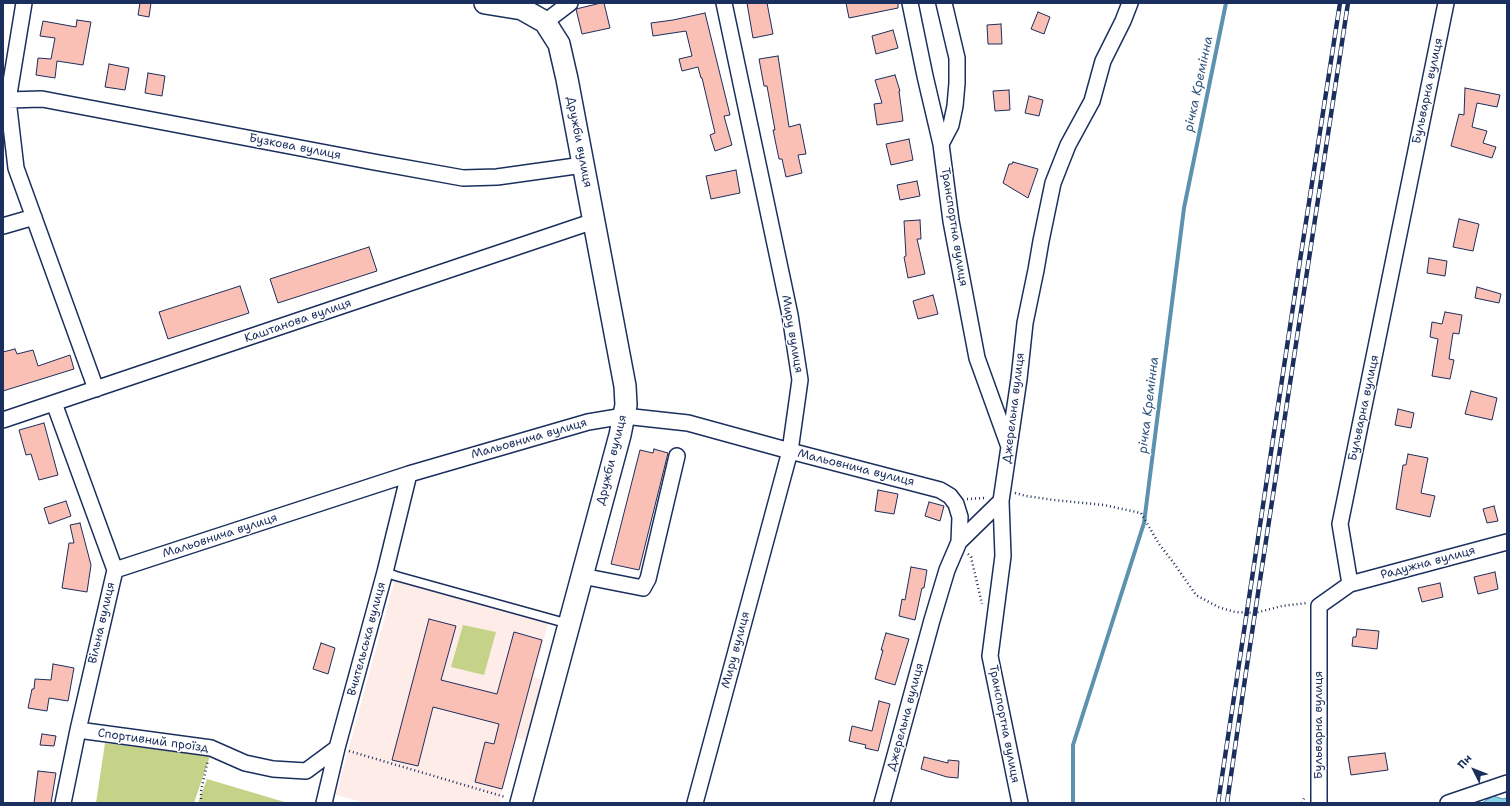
<!DOCTYPE html>
<html>
<head>
<meta charset="utf-8">
<style>
	body { margin:0 }
	#map { position:relative; width:1510px; height:806px; overflow:hidden; background:#fff; font-family:"Shantell Sans",sans-serif }
	canvas { display:block }
	.frame { position:absolute; inset:0; border:4px solid #1b2f5e; pointer-events:none }
	.north { position:absolute; left:1454px; top:750px; width:40px; height:40px; -webkit-text-stroke:3px #fff; paint-order:stroke; rotate:312deg; font-size:11px; font-weight:700; line-height:16px; text-align:center; color:#1b2f5e }
	.north::after { content:''; display:block; margin:auto; width:14px; height:18px; background:#1b2f5e; clip-path:polygon(50% 0,100% 100%,50% 72%,0 100%) }
</style>
</head>
<body>
<div id="map">
<canvas width="1510" height="806"></canvas>
<div class="frame"></div>
<div class="north">Пн</div>
</div>
<script>
const c = document.querySelector('canvas').getContext('2d');
c.lineJoin = 'round';
function fill(path, color) { c.fillStyle = color; c.fill(path, 'evenodd'); }
const toPath = rows => new Path2D(rows.map(r => 'M' + r).join(''));
function strokePath(path, color, width, dash) { c.strokeStyle = color; c.lineWidth = width; c.lineCap = dash ? 'butt' : 'round'; c.setLineDash(dash || []); c.stroke(path); }
function drawText(font, color, halo, rows, align = 'center') {
  c.font = font + ' "Shantell Sans",sans-serif'; c.lineWidth = 3; c.setLineDash([]); c.textBaseline = 'middle'; c.strokeStyle = halo; c.fillStyle = color; for (const [text, x, y, turn = 0] of rows) {
    c.save(); c.translate(x, y); c.rotate((+turn || 0) * Math.PI / 180); c.textAlign = isNaN(turn) ? turn : align; if (halo) c.strokeText(text, 0, 0); c.fillText(text, 0, 0); c.restore();
  }
}
const built = toPath([
	[397,572,551,613,534,677,544,681,528,741,517,738,499,803,366,803,336,795]
]);
const green = toPath([
	[463,625,496,632,484,675,451,667],
	[105,743,210,756,194,803,96,803],
	[207,779,288,803,198,803]
]);
const water = toPath([
	[1493,796,1503,799,1507,798,1507,803,1482,803,1493,796]
]);
const stream = toPath([
	[1073,803,1073,745,1144,523,1184,208,1226,3]
]);
const building = toPath([
	[140,3,151,3,149,17,138,15,140,3],
	[601,3,604,3,610,28,582,34,576,9,601,3],
	[747,3,767,3,773,34,753,38,747,3],
	[846,3,898,3,898,8,849,18,846,3],
	[1038,12,1050,17,1044,34,1031,29,1038,12],
	[705,13,730,115,724,116,732,145,715,151,710,135,715,133,702,78,701,78,698,67,682,71,679,59,692,56,686,31,653,36,651,23,673,20,705,13],
	[77,20,91,22,83,65,57,61,55,78,36,75,38,58,51,59,55,38,40,36,43,21,76,27,77,20],
	[1001,24,1002,44,988,44,987,25,1001,24],
	[893,30,898,48,876,54,872,36,893,30],
	[778,56,789,127,800,124,806,154,798,155,802,173,786,177,782,159,779,159,773,130,775,130,767,86,764,86,759,59,778,56],
	[109,64,129,68,125,90,105,87,109,64],
	[148,73,165,76,162,96,145,93,148,73],
	[895,75,900,91,899,91,903,121,877,125,874,104,882,103,875,80,895,75],
	[1465,88,1500,95,1497,107,1477,103,1472,127,1487,131,1483,143,1496,147,1492,158,1451,146,1459,114,1464,115,1465,88],
	[1009,90,1010,110,995,111,993,91,1009,90],
	[1029,96,1043,100,1039,116,1025,113,1029,96],
	[909,139,913,160,891,165,886,144,909,139],
	[1013,162,1038,169,1028,198,1003,183,1009,164,1012,164,1013,162],
	[736,170,740,193,711,199,706,176,736,170],
	[917,181,920,196,900,200,897,185,917,181],
	[1459,219,1479,224,1473,251,1453,247,1459,219],
	[920,220,921,239,917,239,925,274,908,278,904,257,906,256,904,221,920,220],
	[369,247,377,271,278,303,270,279,369,247],
	[1429,258,1447,261,1445,276,1427,273,1429,258],
	[240,286,249,313,168,339,159,312,240,286],
	[1477,287,1501,294,1499,303,1475,298,1477,287],
	[933,295,938,314,918,319,913,301,933,295],
	[1445,312,1462,315,1459,334,1453,333,1449,359,1454,360,1450,379,1432,376,1438,339,1430,337,1432,322,1442,324,1445,312],
	[15,349,17,354,33,350,38,366,70,355,74,369,3,391,3,352,15,349],
	[1471,391,1497,398,1492,420,1465,414,1471,391],
	[1398,409,1414,413,1411,428,1395,425,1398,409],
	[44,423,58,475,39,480,31,454,26,455,19,430,44,423],
	[654,449,668,453,639,570,611,564,640,450,653,453,654,449],
	[1408,454,1428,458,1421,493,1435,496,1430,517,1396,509,1403,465,1406,465,1408,454],
	[878,490,898,494,894,514,875,511,878,490],
	[66,501,71,516,49,524,44,508,66,501],
	[929,502,944,506,940,521,925,516,929,502],
	[1494,506,1498,521,1487,523,1483,509,1494,506],
	[80,523,91,565,87,592,62,588,69,543,74,543,70,525,80,523],
	[911,567,927,570,924,588,922,588,915,620,899,616,902,599,905,600,911,567],
	[1495,572,1498,589,1478,594,1474,577,1495,572],
	[1440,583,1443,597,1422,602,1418,588,1440,583],
	[429,619,456,626,441,680,497,694,514,632,542,640,502,789,475,782,485,742,494,744,499,724,433,707,418,766,392,760,429,619],
	[1357,629,1379,631,1377,649,1352,646,1353,637,1356,637,1357,629],
	[886,633,909,639,895,685,875,679,883,650,881,650,886,633],
	[321,643,335,648,328,674,313,669,321,643],
	[53,664,74,668,68,701,49,698,47,711,28,708,32,689,34,689,35,679,51,680,53,664],
	[879,701,890,704,878,751,865,748,866,745,849,741,852,726,872,731,879,701],
	[42,734,56,736,54,746,40,745,42,734],
	[1385,753,1388,770,1351,775,1348,757,1385,753],
	[924,757,948,763,948,760,959,761,958,778,947,777,921,769,924,757],
	[38,771,56,773,51,803,34,803,38,771]
]);
const path = toPath([
	[1015,493,1026,496,1054,500,1104,505,1141,513,1159,544,1173,562,1196,595,1218,607,1235,612,1255,613,1282,606,1307,603],
	[967,499,984,498],
	[968,554,971,557,982,604],
	[349,751,505,797],
	[201,803,201,791,208,760],
	[1302,803,1305,796]
]);
const lane = toPath([
	[385,572,396,576,569,624]
]);
const street = toPath([
	[910,3,925,76,941,144,951,221,977,358,1008,444],
	[545,22,570,3],
	[3,100,8,100,24,3],
	[941,144,951,125,955,106,957,83,957,58,944,3],
	[3,226,34,217],
	[96,389,16,168,8,100,42,99,374,162,463,178,497,177,583,165],
	[54,403,115,570,78,730,63,803],
	[3,420,594,221],
	[115,570,409,474,588,422,624,416,688,423,790,451,940,490,950,496,956,504,960,517,959,542],
	[582,576,643,588,648,579,677,456],
	[1350,584,1340,524,1446,3],
	[78,730,211,748,245,763,273,769,306,771,337,748],
	[324,803,337,748,385,572,409,474],
	[695,803,790,451,800,380,790,315,724,3],
	[882,803,932,620,947,570,959,542,1001,501],
	[1020,803,990,656,1003,556,1001,501,1019,379,1025,323,1036,270,1041,241,1053,183,1068,145,1092,101,1103,61,1123,21,1130,3],
	[1319,803,1319,606,1350,584,1507,542],
	[1448,803,1507,783]
]);
const secondary = toPath([
	[485,3,522,9,545,22,559,44,567,79,625,386,626,405,620,435,521,803]
]);
const rail = toPath([
	[1218,803,1301,254,1340,3],
	[1227,803,1246,672,1348,3]
]);
const streetNames = [
	["Бульварна вулиця",1428,91,-78],
	["Дружби вулиця",579,142,79],
	["Бузкова вулиця",295,147,11],
	["Транспортна вулиця",954,227,81],
	["Каштанова вулиця",298,321,-19],
	["Миру вулиця",792,334,80],
	["Джерельна вулиця",1014,408,-83],
	["Бульварна вулиця",1364,408,-78],
	["Мальовнича вулиця",529,439,-16],
	["Дружби вулиця",612,460,-76],
	["Мальовнича вулиця",856,468,14],
	["Мальовнича вулиця",220,536,-18],
	["Радужна вулиця",1428,563,-15],
	["Вільна вулиця",102,623,-77],
	["Вчительська вулиця",367,639,-75],
	["Миру вулиця",736,650,-75],
	["Джерельна вулиця",906,717,-75],
	["Транспортна вулиця",1004,724,79],
	["Бульварна вулиця",1319,725,-90],
	["Спортивний проїзд",153,741,8]
];
const waterNames = [
	["річка Кремінна",1199,84,-78],
	["річка Кремінна",1149,405,-83]
];
fill(built, '#feece9');
fill(green, '#c4d388');
fill(water, '#88d4e7');
strokePath(water, '#5c92b0', 1);
strokePath(stream, '#5c92b0', 4);
fill(building, '#fabfb5');
strokePath(building, '#1b2f5e', 1);
strokePath(lane, '#1b2f5e', 11);
strokePath(street, '#1b2f5e', 18);
strokePath(secondary, '#1b2f5e', 24);
strokePath(path, '#1b2f5e', 2.5, [1, 3]);
strokePath(lane, '#fff', 8);
strokePath(street, '#fff', 15);
strokePath(secondary, '#fff', 21);
strokePath(rail, '#1b2f5e', 4.5);
strokePath(rail, '#fff', 3, [9]);
drawText('12px', '#1b2f5e', '#fff', streetNames);
drawText('italic 13px', '#365880', '#fff', waterNames);
</script>
</body>
</html>
